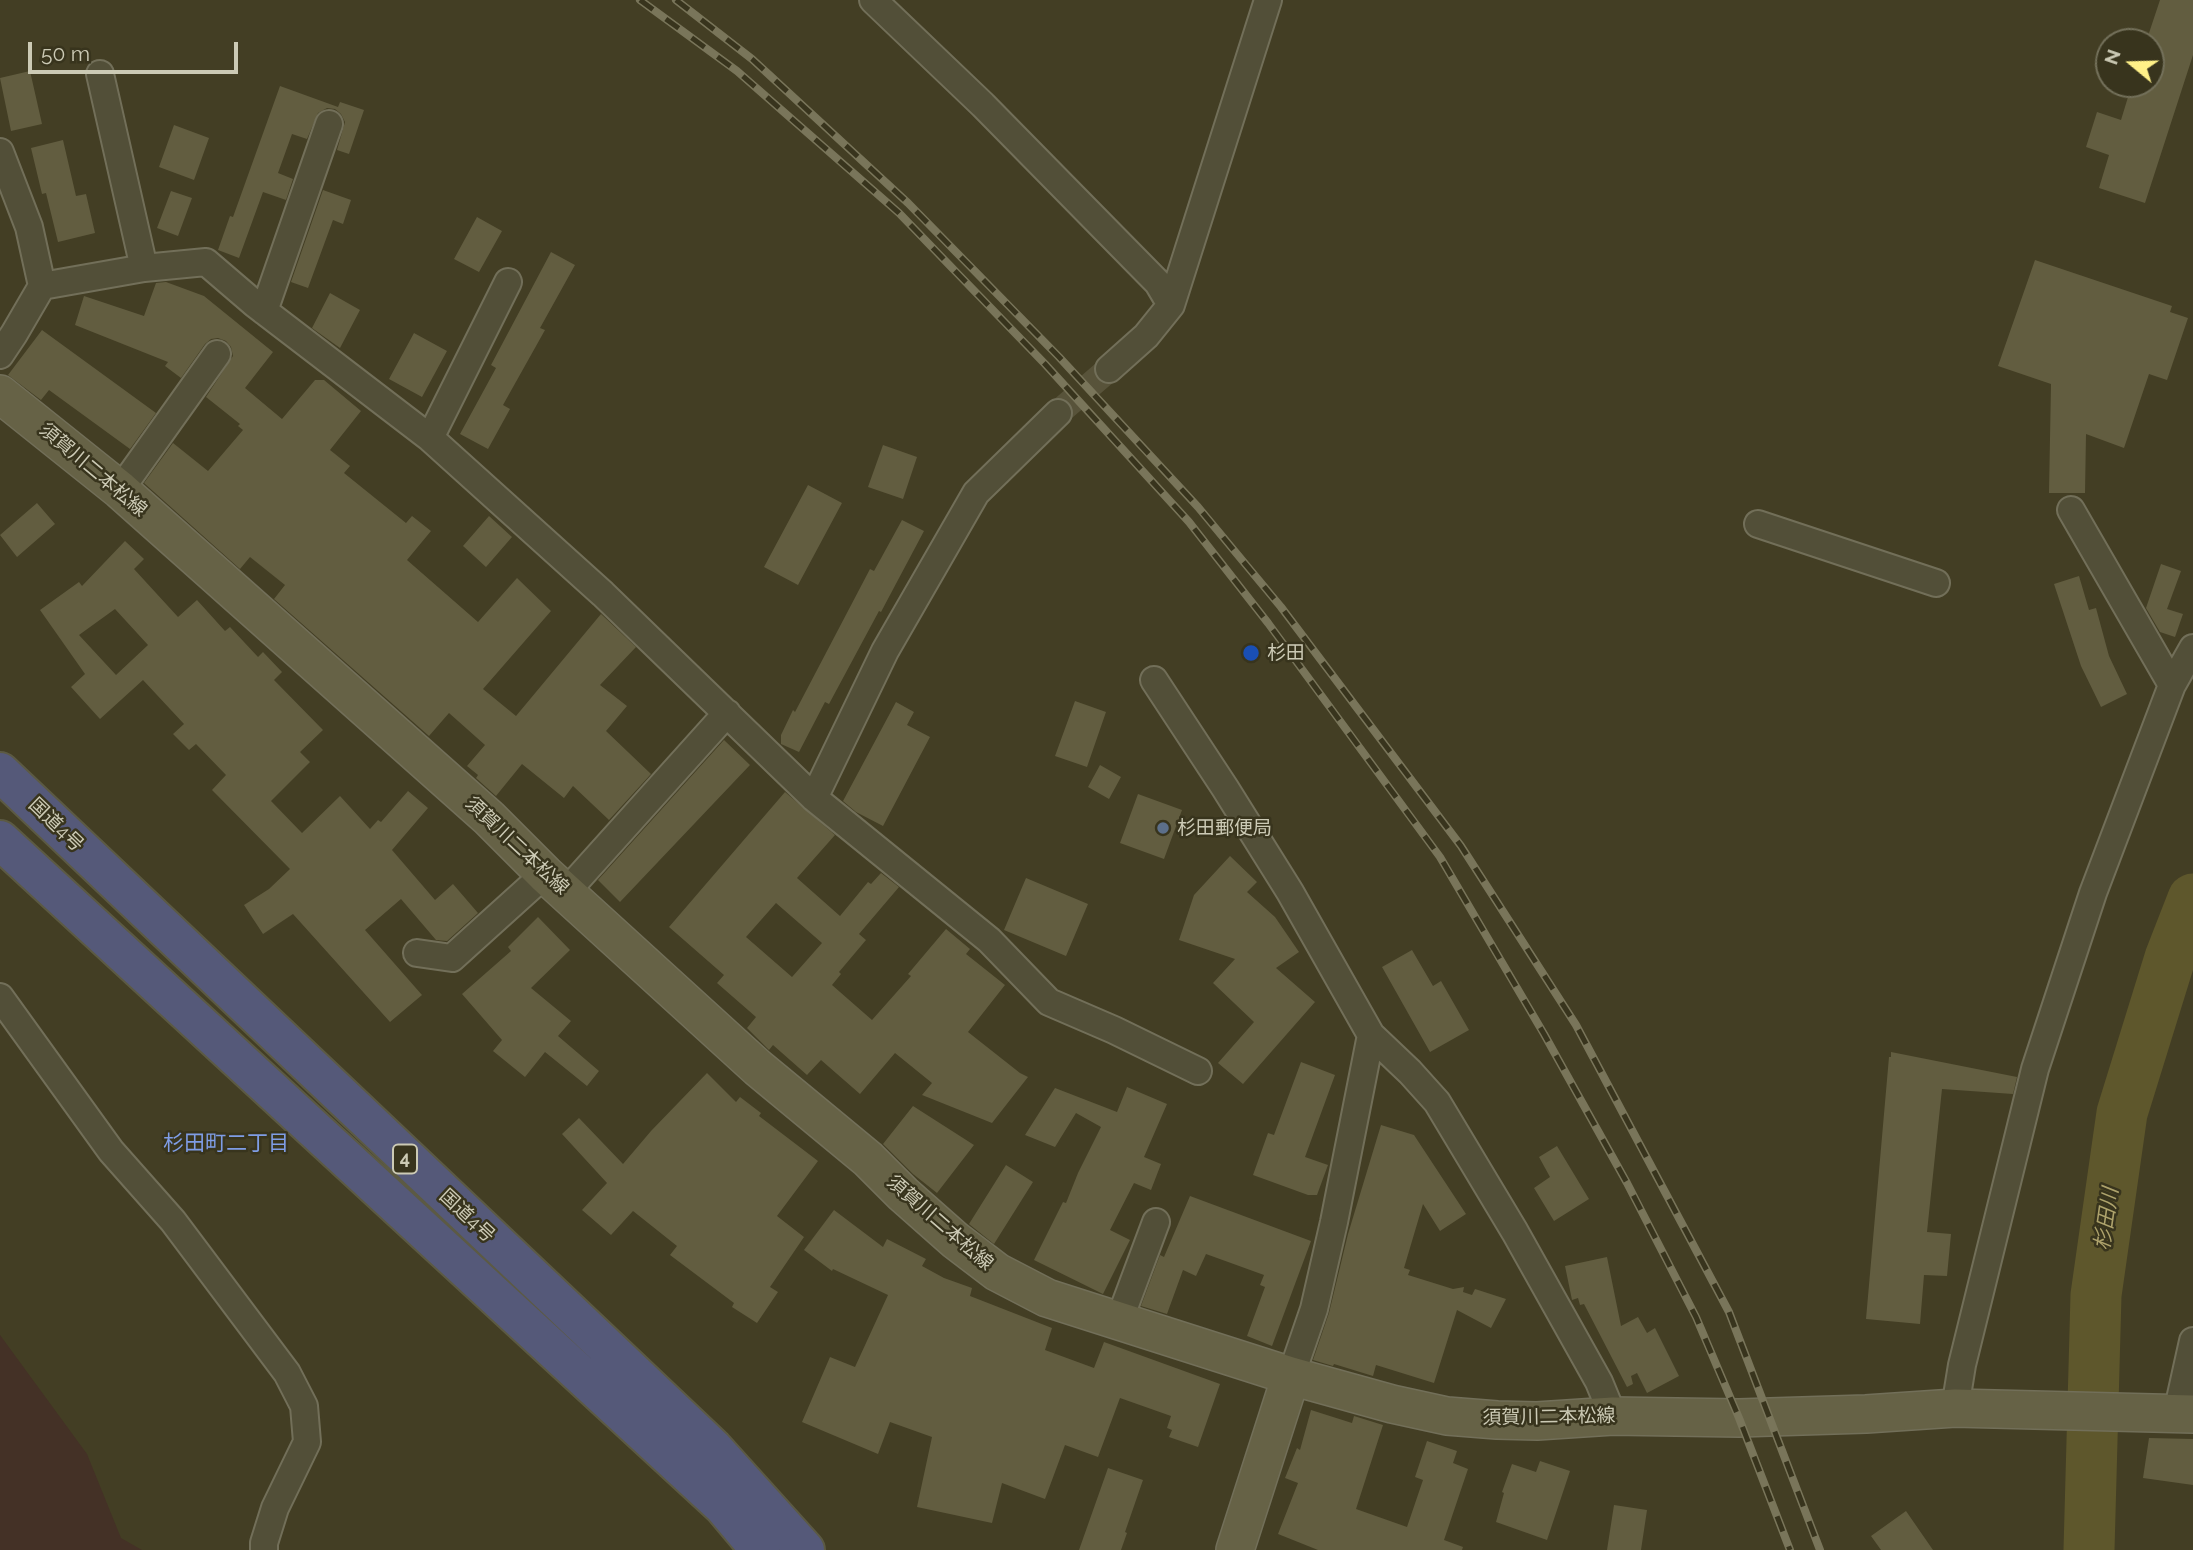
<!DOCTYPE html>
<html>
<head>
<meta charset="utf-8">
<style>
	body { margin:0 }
	#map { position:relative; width:2193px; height:1550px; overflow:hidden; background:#433e24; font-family:Raleway,sans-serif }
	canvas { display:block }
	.north { position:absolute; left:2095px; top:28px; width:70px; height:70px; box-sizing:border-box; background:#38341d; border:2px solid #73705a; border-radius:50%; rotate:289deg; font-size:19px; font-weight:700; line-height:28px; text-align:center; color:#cccab5 }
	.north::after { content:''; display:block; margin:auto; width:24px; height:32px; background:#fff188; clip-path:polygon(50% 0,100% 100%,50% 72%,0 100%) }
	.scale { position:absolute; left:28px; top:42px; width:210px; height:32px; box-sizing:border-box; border:4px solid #cccab5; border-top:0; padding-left:9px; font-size:21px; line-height:24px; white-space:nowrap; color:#cccab5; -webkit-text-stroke:5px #38341d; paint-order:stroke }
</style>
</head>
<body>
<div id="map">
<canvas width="2193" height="1550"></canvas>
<div class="north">N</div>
<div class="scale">50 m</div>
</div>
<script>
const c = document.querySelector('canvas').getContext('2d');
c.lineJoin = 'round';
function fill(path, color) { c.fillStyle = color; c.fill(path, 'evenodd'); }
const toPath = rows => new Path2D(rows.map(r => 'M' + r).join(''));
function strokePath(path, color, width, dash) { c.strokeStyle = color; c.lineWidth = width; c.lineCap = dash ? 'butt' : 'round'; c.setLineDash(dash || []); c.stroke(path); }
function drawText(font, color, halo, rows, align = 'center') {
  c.font = font + ' Raleway,"Noto Sans JP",sans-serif'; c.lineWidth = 5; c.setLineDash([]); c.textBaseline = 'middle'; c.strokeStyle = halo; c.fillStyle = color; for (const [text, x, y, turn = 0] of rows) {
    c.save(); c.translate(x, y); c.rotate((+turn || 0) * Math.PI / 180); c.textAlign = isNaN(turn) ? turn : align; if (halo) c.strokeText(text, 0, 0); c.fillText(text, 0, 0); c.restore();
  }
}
const green = toPath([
	[0,1335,87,1454,121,1538,142,1550,0,1550]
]);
const river = toPath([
	[2089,1550,2096,1295,2122,1113,2170,958,2193,899]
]);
const building = toPath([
	[2160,0,2193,0,2193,55,2145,203,2099,188,2109,155,2086,147,2097,112,2121,120,2132,84,2151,84,2151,42,2146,42],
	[30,71,42,124,11,131,0,78],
	[280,86,338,107,340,102,364,110,349,154,337,150,345,122,341,114,335,109,327,108,318,113,307,139,292,134,278,173,293,179,286,200,263,192,239,258,218,250,230,216,233,217],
	[174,125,209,138,194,180,159,167],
	[63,140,76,196,86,194,95,233,58,242,46,193,42,194,31,148],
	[323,190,351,200,343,224,333,220,308,288,291,282],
	[171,191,192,198,178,236,157,228],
	[477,217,502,231,479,272,454,259],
	[551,252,575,265,540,328,545,330,503,405,510,409,488,449,460,434,496,368,491,365],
	[2035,260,2172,306,2170,312,2188,318,2167,380,2149,374,2124,448,2086,434,2085,493,2049,493,2051,384,1998,366],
	[166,282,204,296,273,352,245,388,282,419,315,380,324,380,361,411,330,450,350,466,344,473,406,523,412,516,431,531,407,560,478,622,517,578,551,611,483,689,516,716,601,614,636,647,600,685,627,706,606,731,651,774,609,820,573,786,564,798,522,764,496,796,476,778,478,775,467,766,485,745,449,713,429,736,274,599,285,585,250,557,240,569,144,483,173,443,208,471,243,430,238,426,240,424,206,397,233,356,231,347,226,341,218,338,211,339,205,344,181,378,165,366,168,362,75,325,84,296,144,316,156,283],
	[330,293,360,310,340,348,312,328],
	[42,330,156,413,130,449,49,390,41,400,8,375],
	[414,333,447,351,422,397,389,379],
	[883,445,917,457,903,499,868,487],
	[808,485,842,503,798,585,764,567],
	[37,503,55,524,17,557,0,535],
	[489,516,512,537,486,567,463,546],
	[902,520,924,531,881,612,879,611,829,704,825,702,799,752,781,744,781,735,793,710,795,712,870,569,874,571],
	[125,541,144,559,134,569,178,617,197,600,225,631,230,627,258,657,263,652,282,672,274,680,323,730,300,752,310,762,271,801,302,833,340,796,370,829,378,820,381,822,408,791,428,808,392,850,435,900,453,884,478,913,447,941,436,940,401,899,365,930,422,995,390,1022,293,914,263,934,244,905,269,889,290,869,212,790,226,775,196,744,189,750,173,734,184,724,143,680,100,719,71,687,85,674,40,610,79,582,82,586],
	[115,609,148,645,116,675,79,635],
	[2161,564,2181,571,2167,609,2183,614,2175,637,2160,632,2146,608],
	[2079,576,2089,610,2096,608,2109,656,2127,694,2101,707,2081,666,2054,584],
	[1075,701,1106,712,1087,767,1055,756],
	[896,702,914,712,907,725,930,737,883,826,856,812,843,801],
	[724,740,750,765,620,902,598,880],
	[1100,765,1121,777,1109,799,1088,787],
	[785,792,835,835,797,878,840,916,868,882,871,884,881,873,899,887,859,934,866,940,839,972,841,974,832,985,872,1020,911,976,908,974,946,929,970,949,966,954,1005,985,968,1032,1020,1073,1028,1077,992,1123,922,1095,932,1083,895,1053,860,1094,821,1060,807,1075,773,1045,769,1050,747,1028,756,1017,717,983,724,975,669,927],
	[776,903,822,943,792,977,746,937],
	[1138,794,1182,810,1164,859,1120,843],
	[1230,856,1257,882,1247,892,1275,917,1299,952,1276,968,1315,1002,1243,1084,1218,1063,1254,1022,1213,983,1235,959,1179,940,1194,895],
	[1026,878,1088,904,1066,956,1004,930],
	[538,917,570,950,531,988,571,1021,558,1036,599,1071,587,1086,545,1052,525,1077,493,1051,502,1040,462,994,511,951,508,947],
	[1412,950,1433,986,1441,981,1469,1030,1430,1052,1382,967],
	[1891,1052,2017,1077,2013,1094,1942,1089,1927,1232,1951,1234,1947,1276,1924,1275,1920,1324,1866,1319,1889,1057,1891,1057],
	[1301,1062,1335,1075,1305,1157,1328,1165,1317,1195,1308,1195,1253,1175,1268,1133,1274,1135],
	[707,1073,736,1102,740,1097,761,1113,759,1116,818,1161,777,1216,804,1237,770,1287,778,1292,757,1323,732,1307,734,1303,670,1255,677,1246,633,1211,611,1235,582,1210,607,1183,562,1134,579,1118,623,1164,651,1131],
	[1127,1087,1167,1104,1144,1157,1161,1164,1151,1190,1134,1183,1110,1230,1130,1240,1103,1294,1034,1260,1063,1202,1066,1203,1078,1173,1101,1127,1076,1113,1055,1147,1025,1135,1055,1088,1117,1112],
	[913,1106,974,1145,937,1193,913,1174,883,1144],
	[1381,1125,1414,1135,1466,1214,1440,1231,1423,1204,1404,1268,1410,1270,1408,1275,1453,1289,1464,1287,1463,1292,1472,1295,1475,1289,1506,1299,1491,1328,1457,1310,1434,1383,1376,1365,1373,1376,1334,1364,1333,1366,1313,1360,1329,1313,1348,1234],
	[1557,1146,1589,1199,1554,1221,1534,1188,1550,1177,1539,1157],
	[1006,1165,1033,1182,994,1244,969,1224],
	[1190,1196,1311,1241,1272,1346,1247,1336,1265,1287,1260,1285,1264,1275,1206,1254,1196,1276,1183,1270,1167,1314,1141,1306,1160,1255,1164,1257],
	[834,1210,883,1247,887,1239,926,1259,922,1266,944,1278,972,1288,970,1296,1052,1328,1045,1350,1094,1368,1104,1342,1220,1384,1198,1447,1169,1437,1172,1430,1167,1428,1171,1416,1120,1398,1098,1457,1065,1445,1045,1499,1002,1483,992,1523,917,1507,932,1437,890,1422,878,1454,802,1422,830,1357,855,1367,888,1295,833,1269,832,1271,804,1250],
	[1607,1257,1621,1326,1638,1317,1647,1333,1655,1328,1679,1376,1647,1393,1637,1373,1631,1376,1633,1384,1627,1387,1584,1304,1580,1305,1578,1298,1572,1300,1565,1266],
	[1311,1410,1352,1423,1354,1416,1383,1425,1356,1509,1407,1527,1423,1480,1415,1477,1427,1441,1457,1451,1453,1463,1468,1469,1444,1540,1463,1547,1462,1550,1318,1550,1278,1534,1298,1483,1285,1478,1297,1448,1300,1450],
	[2149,1438,2193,1439,2193,1485,2143,1478],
	[1540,1461,1570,1471,1547,1540,1496,1522,1504,1493,1502,1492,1512,1464,1536,1472],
	[1108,1468,1143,1480,1125,1532,1127,1533,1121,1550,1079,1550],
	[1614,1505,1647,1510,1641,1550,1607,1550],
	[1906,1511,1933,1550,1881,1550,1871,1536]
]);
const streetTunnel = toPath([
	[1058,413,1109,369]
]);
const street = toPath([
	[873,0,983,105,1158,283,1171,305],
	[100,74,144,268],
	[0,152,29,227,42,286,14,334,0,355],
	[42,286,144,268,206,262,255,304,430,438,603,594,814,798,989,940,1049,1002,1114,1030,1198,1071],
	[264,311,329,124],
	[1109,369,1146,336,1171,305,1268,0],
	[430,438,508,282],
	[120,490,217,354],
	[2071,510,2172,685],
	[1758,524,1936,583],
	[1154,680,1225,788,1290,892,1371,1035,1410,1072,1437,1102,1515,1232,1599,1382,1613,1416],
	[814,798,885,651,976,493,1058,413],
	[566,892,727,713],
	[417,953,452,958,545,874],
	[0,997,111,1151,173,1221,287,1373,304,1406,307,1442,275,1508,264,1543,264,1550],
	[1119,1321,1156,1222],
	[1291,1376,1314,1309,1334,1222,1371,1035],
	[1955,1408,1962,1365,2035,1069,2093,893,2172,685,2193,648],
	[2177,1413,2193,1341]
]);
const secondary = toPath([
	[0,394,120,490,489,818,545,874,758,1068,868,1159,903,1194,955,1240,997,1272,1047,1298,1291,1376,1392,1404,1447,1416,1497,1420,1537,1421,1613,1416,1739,1418,1866,1414,1955,1408,2193,1414],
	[1235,1550,1291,1376]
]);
const highway = toPath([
	[0,772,713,1448,805,1550],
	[0,840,723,1506,760,1550]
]);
const rail = toPath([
	[640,0,737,71,899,213,1045,364,1189,522,1268,623,1440,857,1544,1034,1627,1183,1696,1317,1739,1418,1790,1550],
	[676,0,752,59,908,203,1059,357,1198,507,1281,607,1461,846,1576,1025,1729,1312,1820,1550]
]);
const markers = [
	[1251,653,9,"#1a4fb4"],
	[1163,828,7,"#5c6f8a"]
];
const shields = [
	[405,1159,24]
];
const shieldNames = [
	["4",405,1159]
];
const streetNames = [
	["須賀川二本松線",93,470,40],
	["国道4号",56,825,44],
	["須賀川二本松線",517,846,43],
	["国道4号",467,1216,43],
	["須賀川二本松線",940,1223,41],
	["須賀川二本松線",1549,1417,-1]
];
const poiNames = [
	["杉田",1267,653],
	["杉田郵便局",1177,828]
];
const neighbourhoodNames = [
	["杉田町二丁目",226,1144]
];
const waterNames = [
	["杉田川",2107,1219,-82]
];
fill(green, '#443126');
strokePath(river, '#5e572c', 51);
fill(building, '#625d40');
strokePath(streetTunnel, '#58533a', 26, [26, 13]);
strokePath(street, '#726f59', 30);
strokePath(secondary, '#726f59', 40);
strokePath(highway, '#5c5a43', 42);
strokePath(street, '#524f38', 26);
strokePath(secondary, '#666246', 37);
strokePath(highway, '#555979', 38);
strokePath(rail, '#79755a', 8);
strokePath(rail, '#38341d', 5, [16]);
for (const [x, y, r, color] of markers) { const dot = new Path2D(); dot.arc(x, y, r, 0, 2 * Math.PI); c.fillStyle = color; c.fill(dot); strokePath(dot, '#38341d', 2.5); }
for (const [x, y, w] of shields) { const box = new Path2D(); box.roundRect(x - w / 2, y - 14.5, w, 29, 5); c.fillStyle = '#38341d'; c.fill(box); strokePath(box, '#cccab5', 2); }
drawText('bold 18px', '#cccab5', null, shieldNames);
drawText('19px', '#cccab5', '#38341d', streetNames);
drawText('19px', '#cccab5', '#38341d', poiNames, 'left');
drawText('21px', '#7f9de5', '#38341d', neighbourhoodNames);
drawText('italic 21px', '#aea36c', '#38341d', waterNames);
</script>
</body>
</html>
